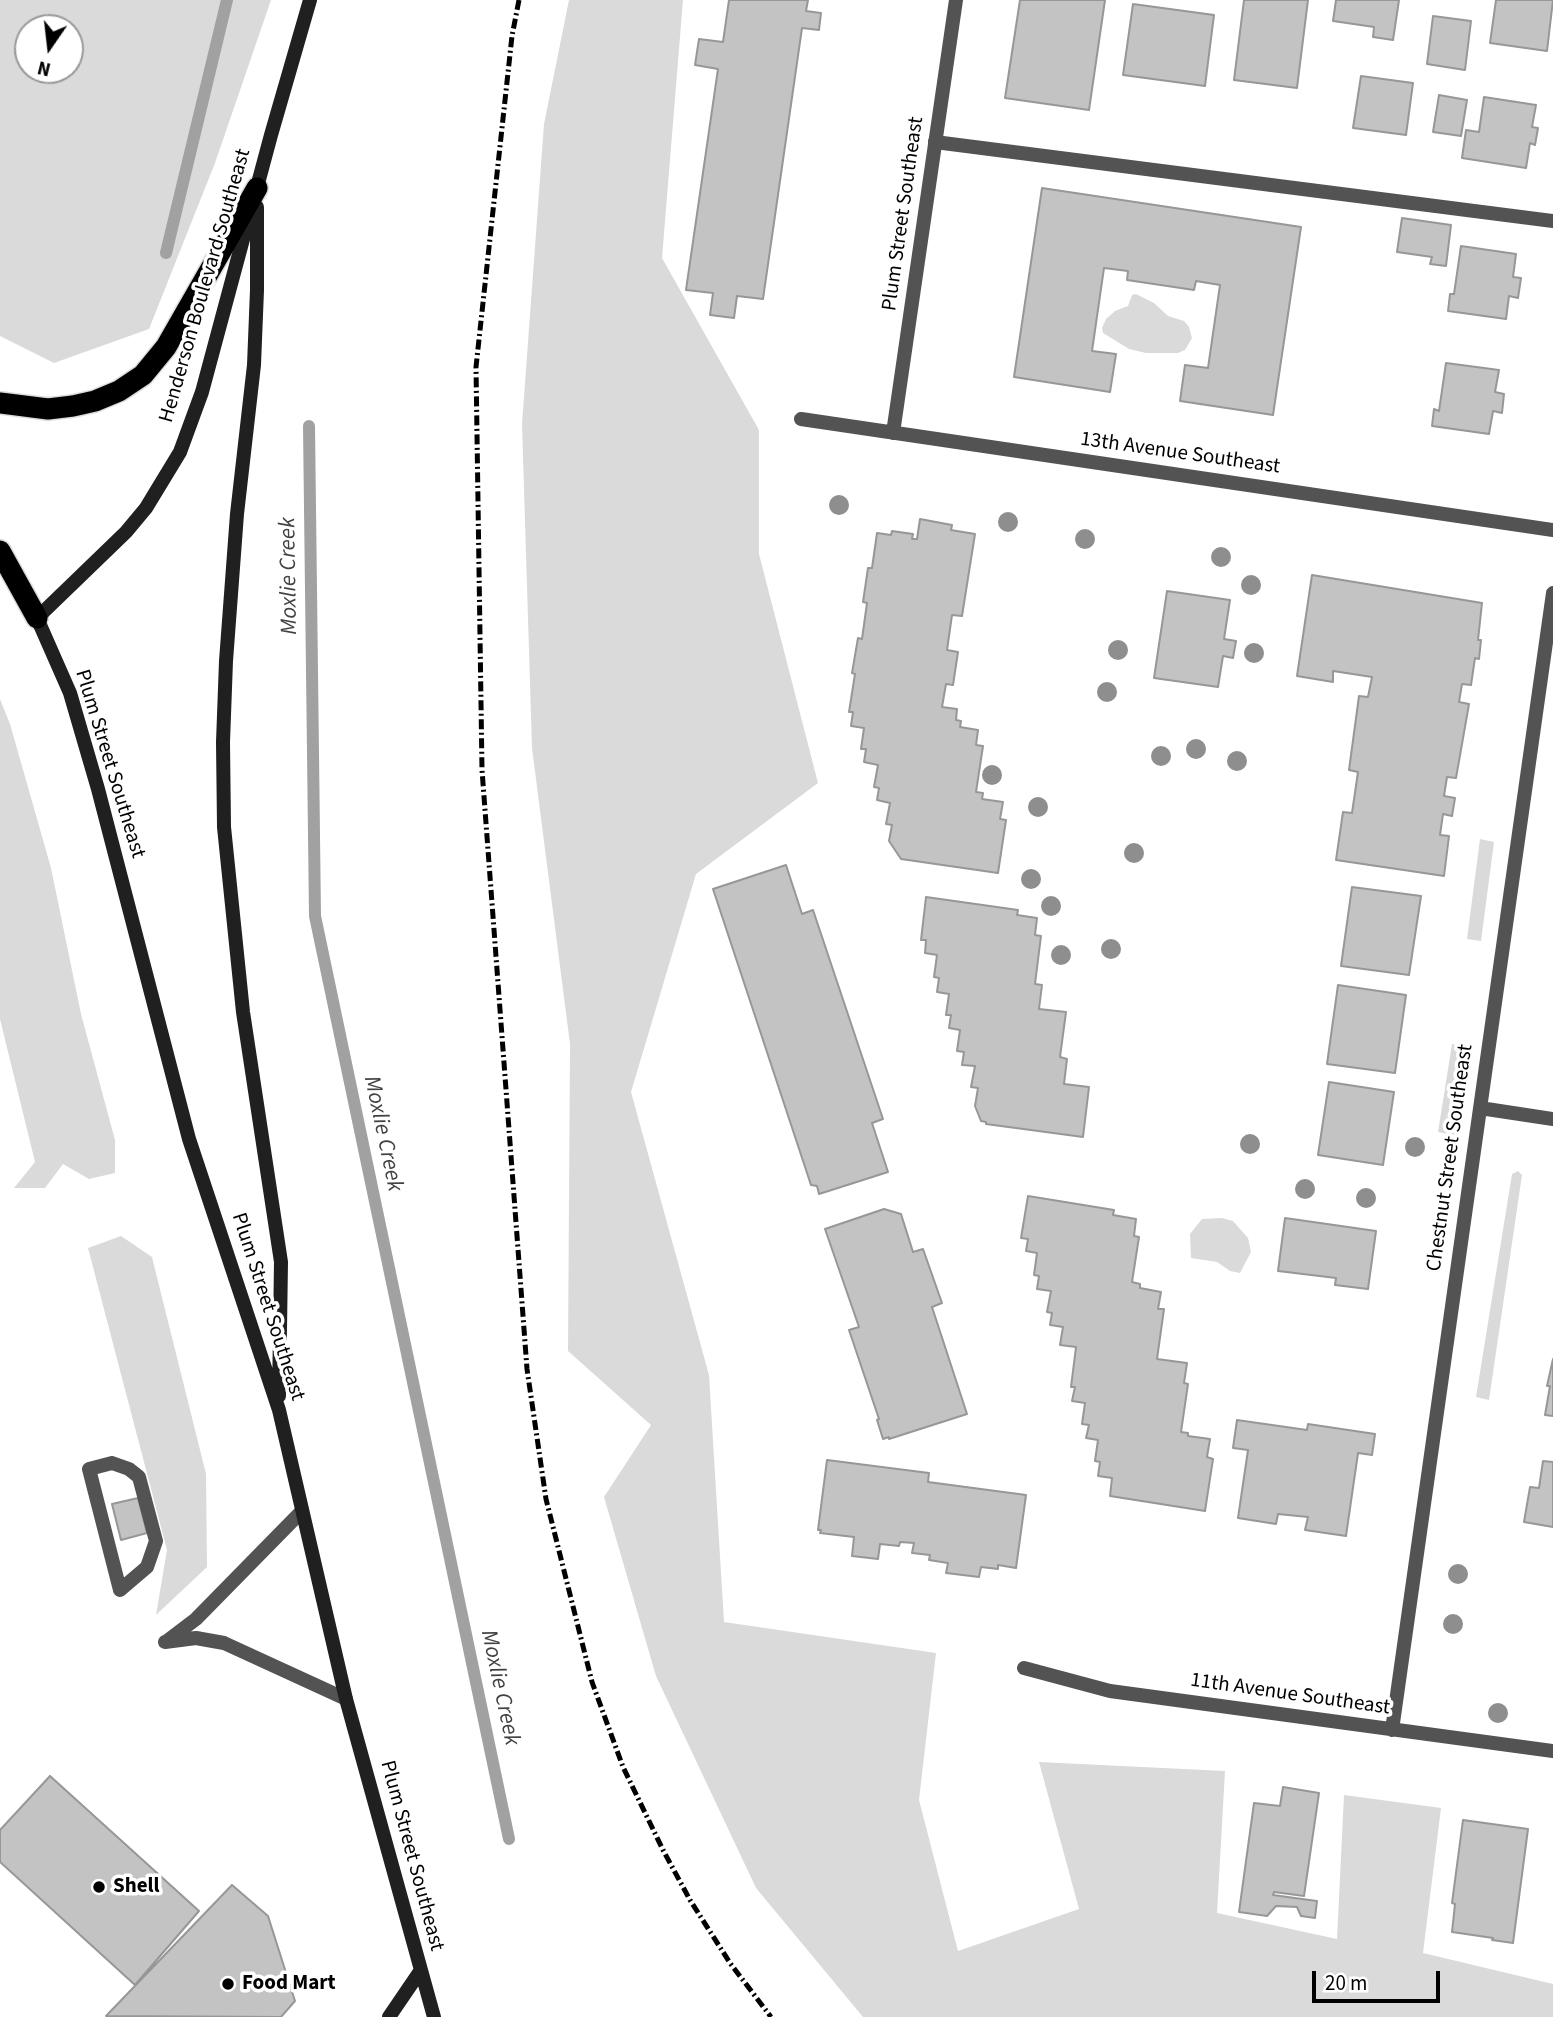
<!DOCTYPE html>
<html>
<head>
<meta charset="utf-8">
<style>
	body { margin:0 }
	#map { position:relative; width:1553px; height:2017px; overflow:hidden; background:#fff; font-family:"Source Sans 3",sans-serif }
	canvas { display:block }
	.north { position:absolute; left:14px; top:14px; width:70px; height:70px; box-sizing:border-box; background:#fff; border:2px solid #999; border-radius:50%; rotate:194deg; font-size:19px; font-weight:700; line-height:28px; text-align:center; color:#000 }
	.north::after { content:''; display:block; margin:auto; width:24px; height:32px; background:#000; clip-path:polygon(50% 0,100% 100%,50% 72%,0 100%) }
	.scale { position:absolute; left:1312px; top:1971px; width:128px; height:32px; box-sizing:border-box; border:4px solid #000; border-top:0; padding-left:9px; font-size:21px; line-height:24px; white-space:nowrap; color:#000; -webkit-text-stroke:5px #fff; paint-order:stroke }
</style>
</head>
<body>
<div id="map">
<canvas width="1553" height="2017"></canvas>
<div class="north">N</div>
<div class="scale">20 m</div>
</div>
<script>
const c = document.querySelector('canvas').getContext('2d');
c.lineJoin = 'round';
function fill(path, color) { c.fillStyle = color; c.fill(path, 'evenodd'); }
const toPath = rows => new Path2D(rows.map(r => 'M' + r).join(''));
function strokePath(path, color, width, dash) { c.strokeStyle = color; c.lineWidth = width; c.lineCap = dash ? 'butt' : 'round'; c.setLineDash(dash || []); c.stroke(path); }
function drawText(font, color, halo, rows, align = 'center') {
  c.font = font + ' "Source Sans 3",sans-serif'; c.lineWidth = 7; c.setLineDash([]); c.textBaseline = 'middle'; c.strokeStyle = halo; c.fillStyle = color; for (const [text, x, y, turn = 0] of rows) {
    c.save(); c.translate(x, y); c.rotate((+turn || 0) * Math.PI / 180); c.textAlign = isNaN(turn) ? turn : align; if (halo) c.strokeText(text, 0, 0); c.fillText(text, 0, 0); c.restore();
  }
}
const green = toPath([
	[0,0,271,0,215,163,149,329,54,363,0,336],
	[28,28,70,28,70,70,28,70],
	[569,0,683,0,662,258,759,430,759,554,818,783,696,874,631,1092,709,1375,724,1622,936,1653,919,1800,958,1951,1079,1909,1039,1762,1225,1771,1217,1913,1337,1939,1344,1795,1441,1808,1423,1953,1553,1984,1553,2017,863,2017,756,1888,656,1676,604,1497,651,1425,568,1351,570,1044,532,748,522,424,544,124],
	[1136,294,1154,303,1168,316,1184,321,1189,327,1192,338,1185,350,1178,353,1146,353,1129,349,1103,333,1102,328,1106,319,1115,311,1128,306,1132,295],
	[0,699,10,724,51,868,81,1014,115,1140,115,1173,89,1179,63,1164,45,1188,14,1188,35,1162,0,1019],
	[1480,839,1494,842,1481,941,1467,939],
	[1452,1044,1466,1047,1454,1135,1438,1132],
	[1518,1171,1522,1175,1489,1400,1476,1397,1512,1174],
	[1222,1218,1233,1221,1248,1238,1251,1252,1240,1273,1230,1271,1217,1262,1191,1258,1190,1234,1202,1219],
	[121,1236,152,1257,206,1474,207,1567,156,1615,167,1550,88,1248]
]);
const stream = toPath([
	[166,253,227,0],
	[309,426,315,916,509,1839]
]);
const building = toPath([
	[729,0,808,0,806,11,821,13,819,30,802,28,763,299,737,296,734,318,710,315,713,293,686,290,718,69,695,65,699,39,723,42,729,0],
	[1020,0,1105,0,1089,110,1005,98,1020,0],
	[1244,0,1308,0,1297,88,1234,80,1244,0],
	[1336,0,1399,0,1393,40,1373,37,1374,27,1333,21,1336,0],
	[1496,0,1553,0,1547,51,1490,43,1496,0],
	[1133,4,1214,15,1205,86,1123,75,1133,4],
	[1433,16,1471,21,1465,70,1427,64,1433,16],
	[1361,76,1413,83,1406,135,1353,128,1361,76],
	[1439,95,1467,100,1461,136,1433,132,1439,95],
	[1484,97,1536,105,1532,127,1538,128,1535,145,1530,143,1526,168,1462,158,1466,130,1479,132,1484,97],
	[1042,188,1301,227,1273,415,1180,401,1185,365,1208,368,1220,285,1196,281,1194,290,1127,280,1128,271,1104,268,1092,351,1116,354,1110,392,1014,377,1042,188],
	[1402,218,1451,225,1446,266,1430,264,1432,257,1397,252,1402,218],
	[1461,246,1516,254,1513,277,1521,278,1518,298,1509,296,1506,319,1448,311,1450,294,1454,294,1461,246],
	[1446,363,1499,370,1495,392,1504,394,1502,413,1493,411,1489,434,1432,426,1434,409,1439,411,1446,363],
	[920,519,952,525,951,530,975,534,962,616,952,615,947,650,958,652,953,685,946,684,942,707,957,709,956,720,961,721,960,727,978,730,976,745,983,746,976,792,983,793,982,799,1003,802,1000,819,1006,820,998,873,901,859,889,841,892,825,886,824,890,803,877,800,879,788,874,787,878,765,864,762,866,749,861,749,864,728,851,726,853,712,849,712,855,674,852,673,858,638,862,639,867,603,863,602,868,568,872,568,877,533,891,535,892,531,913,534,912,539,917,539,920,519],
	[1312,575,1482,603,1478,640,1481,640,1479,659,1475,658,1471,685,1462,684,1459,702,1469,704,1456,778,1447,777,1444,796,1455,798,1452,816,1443,814,1440,835,1449,836,1444,876,1336,860,1343,812,1352,813,1358,772,1349,770,1359,696,1368,697,1372,677,1333,671,1333,682,1297,676,1312,575],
	[1167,591,1230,600,1224,639,1236,641,1233,658,1223,656,1218,687,1154,678,1167,591],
	[786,865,802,914,813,910,883,1119,872,1123,888,1172,819,1194,817,1186,811,1185,713,889,786,865],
	[1352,887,1421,896,1409,975,1341,966,1352,887],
	[926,897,1018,910,1017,915,1037,918,1035,935,1041,936,1035,984,1042,985,1039,1009,1066,1012,1060,1057,1067,1059,1064,1084,1089,1087,1083,1137,986,1124,986,1122,981,1121,975,1106,978,1088,971,1087,975,1066,962,1065,964,1052,957,1051,960,1030,949,1028,951,1015,946,1015,949,994,937,992,939,978,934,977,937,955,925,953,926,940,921,940,926,897],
	[1338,985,1406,995,1395,1073,1327,1064,1338,985],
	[1329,1082,1394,1092,1383,1165,1318,1155,1329,1082],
	[1028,1196,1114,1210,1113,1215,1136,1219,1134,1236,1139,1237,1132,1282,1140,1284,1140,1288,1161,1292,1158,1309,1164,1309,1157,1359,1187,1363,1184,1383,1188,1384,1181,1432,1188,1433,1188,1436,1210,1439,1207,1457,1213,1459,1205,1511,1110,1496,1112,1478,1098,1476,1100,1462,1095,1461,1098,1440,1086,1438,1089,1425,1082,1424,1085,1403,1072,1401,1075,1387,1071,1387,1076,1347,1060,1345,1063,1327,1050,1325,1052,1313,1047,1312,1051,1291,1037,1289,1039,1276,1034,1275,1037,1253,1026,1251,1028,1239,1021,1238,1028,1196],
	[884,1209,901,1214,913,1252,923,1249,942,1303,932,1307,967,1414,889,1439,889,1437,883,1439,877,1420,879,1419,849,1330,859,1327,825,1229,884,1209],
	[1285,1218,1376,1231,1368,1289,1335,1285,1336,1278,1278,1271,1285,1218],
	[1553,1359,1553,1416,1545,1415,1550,1386,1547,1386,1553,1359],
	[1237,1420,1307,1430,1308,1424,1375,1434,1372,1455,1358,1453,1346,1536,1305,1530,1308,1517,1278,1514,1276,1524,1238,1518,1248,1450,1233,1448,1237,1420],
	[827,1460,929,1473,928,1482,1026,1495,1016,1568,998,1565,998,1569,981,1567,979,1577,946,1573,948,1563,929,1560,930,1555,912,1553,914,1543,900,1542,899,1546,880,1544,878,1559,852,1556,854,1537,820,1533,821,1530,818,1530,827,1460],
	[1543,1461,1553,1462,1553,1527,1524,1522,1530,1487,1539,1488,1543,1461],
	[138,1498,147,1533,121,1540,112,1504,138,1498],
	[50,1776,199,1911,135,1985,0,1862,0,1830,50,1776],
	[1283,1787,1319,1793,1304,1896,1274,1892,1273,1895,1317,1901,1315,1918,1301,1916,1297,1907,1276,1906,1267,1916,1239,1912,1254,1803,1280,1806,1283,1787],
	[1463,1820,1528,1829,1513,1943,1492,1940,1493,1938,1452,1932,1455,1904,1452,1903,1463,1820],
	[232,1885,268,1916,295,2001,281,2017,106,2016,232,1885]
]);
const lane = toPath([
	[935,142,1553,221],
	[112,1463,129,1469,139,1477,156,1541,147,1567,120,1590,89,1469,112,1463],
	[167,1641,196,1619,302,1511],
	[165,1642,196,1638,224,1643,346,1699]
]);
const street = toPath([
	[801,419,1553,530],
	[893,433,956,0],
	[1480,1108,1553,1119],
	[1024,1668,1110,1691,1553,1751],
	[1392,1730,1553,593]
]);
const secondary = toPath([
	[310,0,271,135,202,392,180,452,146,508,126,532,37,618,70,693,98,789,189,1139,279,1410,346,1699,434,2017],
	[257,207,257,290,254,365,237,514,226,661,223,742,224,827,243,1012,281,1262,279,1396],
	[389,2017,421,1970]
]);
const highway = toPath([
	[0,403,48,409,73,406,95,401,119,391,143,375,166,347,257,188],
	[0,551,37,618]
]);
const rail = toPath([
	[519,0,512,36,476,367,482,770,527,1369,546,1499,592,1682,623,1767,663,1850,690,1900,730,1963,771,2017]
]);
const trees = [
	[839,505],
	[1008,522],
	[1085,539],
	[1221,557],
	[1251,585],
	[1118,650],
	[1254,653],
	[1107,692],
	[1196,749],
	[1161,756],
	[1237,761],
	[992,775],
	[1038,807],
	[1134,853],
	[1031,879],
	[1051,906],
	[1111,949],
	[1061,955],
	[1250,1144],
	[1415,1147],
	[1305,1189],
	[1366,1198],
	[1458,1574],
	[1453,1624],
	[1498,1713]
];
const markers = [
	[99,1887,7,"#000"],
	[228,1984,7,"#000"]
];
const streetNames = [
	["Plum Street Southeast",904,214,-82],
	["Henderson Boulevard Southeast",206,286,-74],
	["13th Avenue Southeast",1180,454,8],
	["Plum Street Southeast",109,764,73],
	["Chestnut Street Southeast",1451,1158,-82],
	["Plum Street Southeast",267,1307,72],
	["11th Avenue Southeast",1290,1695,8],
	["Plum Street Southeast",411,1856,75]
];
const poiNames = [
	["Shell",113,1887],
	["Food Mart",242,1984]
];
const waterNames = [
	["Moxlie Creek",290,576,-91],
	["Moxlie Creek",382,1134,78],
	["Moxlie Creek",499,1688,78]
];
fill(green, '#dadada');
strokePath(stream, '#a1a1a1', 12);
fill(building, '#c3c3c3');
strokePath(building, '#979797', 2);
strokePath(highway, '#dbdbdb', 24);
strokePath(lane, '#535353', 14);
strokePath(street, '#535353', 14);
strokePath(secondary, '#202020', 14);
strokePath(highway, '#000', 21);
strokePath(rail, '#000', 5, [10, 3.5, 2, 3.5]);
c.fillStyle = '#8e8e8e';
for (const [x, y] of trees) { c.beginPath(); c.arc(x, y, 10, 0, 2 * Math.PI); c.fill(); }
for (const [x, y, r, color] of markers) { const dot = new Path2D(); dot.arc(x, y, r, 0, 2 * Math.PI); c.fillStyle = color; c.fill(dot); strokePath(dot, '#fff', 2.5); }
drawText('21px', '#000', '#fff', streetNames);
drawText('bold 21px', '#000', '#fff', poiNames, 'left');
drawText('italic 23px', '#424242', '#fff', waterNames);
</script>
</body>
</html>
